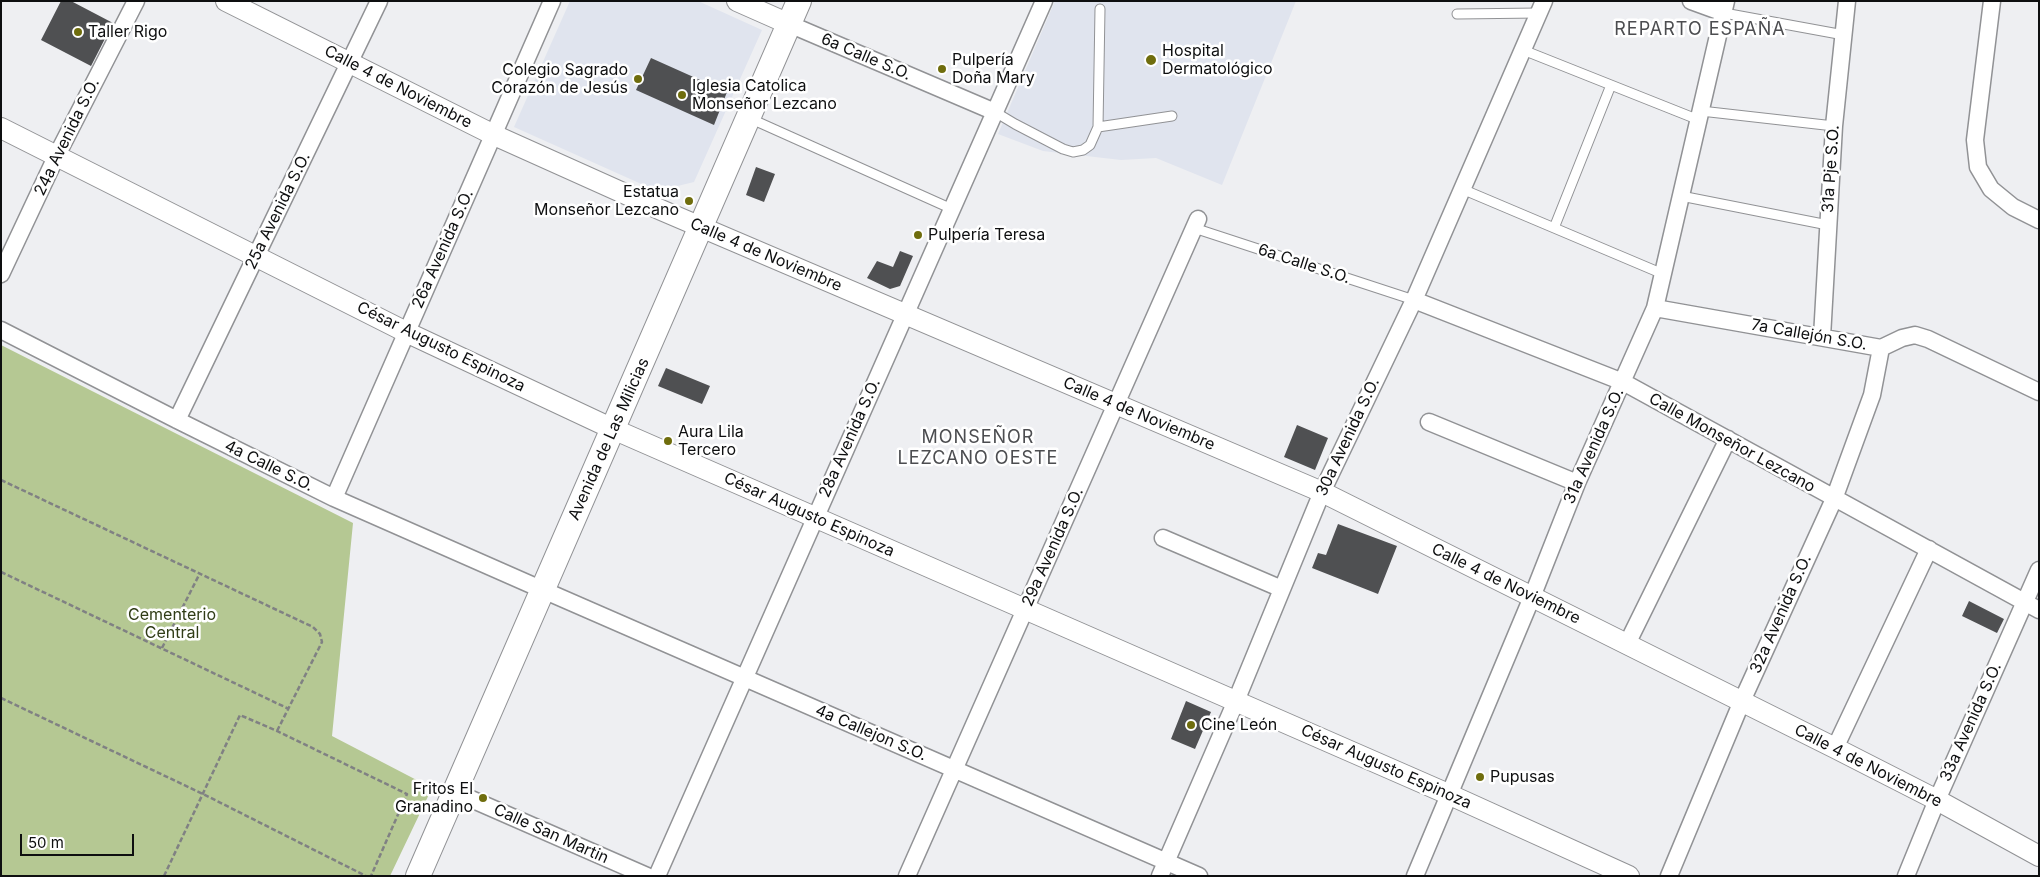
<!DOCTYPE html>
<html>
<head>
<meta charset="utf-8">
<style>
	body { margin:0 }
	#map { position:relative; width:2040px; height:877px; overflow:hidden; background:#eeeff2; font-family:Inter,sans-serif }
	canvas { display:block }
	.frame { position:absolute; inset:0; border:2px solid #0e0f10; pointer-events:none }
	.scale { position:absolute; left:20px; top:834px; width:114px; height:22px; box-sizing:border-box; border:2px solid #0e0f10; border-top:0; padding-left:6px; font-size:15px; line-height:18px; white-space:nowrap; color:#0e0f10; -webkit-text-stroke:4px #fff; paint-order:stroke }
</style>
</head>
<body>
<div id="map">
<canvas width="2040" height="877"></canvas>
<div class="frame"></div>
<div class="scale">50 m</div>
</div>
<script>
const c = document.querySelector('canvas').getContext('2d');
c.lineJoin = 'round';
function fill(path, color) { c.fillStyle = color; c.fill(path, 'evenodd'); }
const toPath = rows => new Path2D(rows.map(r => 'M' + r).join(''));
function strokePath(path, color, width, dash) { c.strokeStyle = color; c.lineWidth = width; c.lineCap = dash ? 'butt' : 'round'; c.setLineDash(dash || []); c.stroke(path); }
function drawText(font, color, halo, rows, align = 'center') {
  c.font = font + ' Inter,sans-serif'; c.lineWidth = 5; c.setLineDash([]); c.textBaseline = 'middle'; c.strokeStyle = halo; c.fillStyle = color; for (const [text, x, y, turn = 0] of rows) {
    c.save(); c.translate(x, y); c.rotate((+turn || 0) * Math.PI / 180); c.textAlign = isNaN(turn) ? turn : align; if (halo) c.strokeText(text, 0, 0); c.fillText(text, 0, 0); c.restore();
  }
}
const built = toPath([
	[570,1,698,1,762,30,694,182,657,191,514,127],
	[1055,1,1296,1,1222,185,1156,158,1121,160,1043,151,998,134]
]);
const green = toPath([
	[1,345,353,523,332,736,432,788,390,876,1,876]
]);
const building = toPath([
	[61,1,71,1,113,23,91,66,41,40],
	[651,58,727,92,714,125,636,90],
	[756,167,775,174,764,202,746,195],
	[900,251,913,256,900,286,890,289,867,278,877,261,893,267],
	[666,368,710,386,702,404,658,386],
	[1297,425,1328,438,1315,470,1284,457],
	[1338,524,1397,546,1378,594,1312,568,1318,553,1326,555],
	[1969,601,2004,619,1997,633,1962,616],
	[1186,701,1211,712,1195,749,1171,739]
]);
const path = toPath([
	[1,480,313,627,320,634,322,642,277,731],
	[1,572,289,709],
	[162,648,200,573],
	[1,698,203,794,366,876],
	[164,876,240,715,277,731,407,794,371,876]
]);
const service = toPath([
	[1724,13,1844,35],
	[1457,14,1539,13],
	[1523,50,1699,120],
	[1701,111,1834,126],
	[995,112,1015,124,1063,149,1073,152,1083,150,1090,145,1098,127,1100,9],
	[749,118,952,209],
	[1098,127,1172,116],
	[1462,189,1663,274],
	[1681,196,1828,225],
	[1194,228,1414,300],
	[1554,228,1611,85]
]);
const minor = toPath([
	[1691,1,1724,13],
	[1992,1,1975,140,1978,167,1991,189,2013,207,2039,220],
	[789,24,995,112],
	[1,274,56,157,136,1],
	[1414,300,1623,382,2039,610],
	[1655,308,1881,348,1902,338,1915,335,1928,339,2039,392],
	[1,330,177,420,334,498,543,590,1199,876],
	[1822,337,1834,126,1847,1],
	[177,420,379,1],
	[1429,422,1577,483],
	[334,498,552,1],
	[1163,538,1282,589],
	[1627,644,1728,439],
	[1835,748,1929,549],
	[455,792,647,876],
	[657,876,1044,1],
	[907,876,1198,219],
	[1160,876,1236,701,1322,492,1414,300,1544,1],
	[1415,876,1532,597,1577,483,1655,308,1726,1],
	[1669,876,1742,701,1834,499,1872,395,1881,348],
	[1906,876,1937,800,2039,570]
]);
const tertiary = toPath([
	[226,1,494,135,661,210,1322,492,1835,748,1937,800,2039,856],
	[737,1,789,24],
	[1,128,406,332,613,429,1448,794,1629,876]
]);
const secondary = toPath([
	[418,876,799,1]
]);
const markers = [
	[78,32,5,"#6f6d0d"],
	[1151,60,6,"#6f6d0d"],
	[942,69,5,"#6f6d0d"],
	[638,79,5,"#6f6d0d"],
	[682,95,5,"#6f6d0d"],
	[689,201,5,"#6f6d0d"],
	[918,235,5,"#6f6d0d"],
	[668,441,5,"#6f6d0d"],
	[1191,725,5,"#6f6d0d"],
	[1480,777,5,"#6f6d0d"],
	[483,798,5,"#6f6d0d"]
];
const poiNames = [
	["Taller Rigo",88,32],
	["Hospital",1162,51],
	["Dermatológico",1162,69],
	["Pulpería",952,60],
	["Doña Mary",952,78],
	["Colegio Sagrado",628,70,"right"],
	["Corazón de Jesús",628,88,"right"],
	["Iglesia Catolica",692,86],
	["Monseñor Lezcano",692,104],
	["Estatua",679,192,"right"],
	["Monseñor Lezcano",679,210,"right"],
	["Pulpería Teresa",928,235],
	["Aura Lila",678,432],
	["Tercero",678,450],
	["Cine León",1201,725],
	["Pupusas",1490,777],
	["Fritos El",473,789,"right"],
	["Granadino",473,807,"right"]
];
const streetNames = [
	["6a Calle S.O.",866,57,23],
	["Calle 4 de Noviembre",398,87,27],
	["24a Avenida S.O.",67,137,-64],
	["31a Pje S.O.",1831,169,-86],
	["25a Avenida S.O.",278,211,-64],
	["26a Avenida S.O.",443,249,-66],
	["Calle 4 de Noviembre",766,255,23],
	["6a Calle S.O.",1304,264,18],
	["7a Callejón S.O.",1809,335,10],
	["César Augusto Espinoza",441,347,26],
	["Calle 4 de Noviembre",1139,414,23],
	["30a Avenida S.O.",1348,437,-65],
	["28a Avenida S.O.",850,438,-66],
	["Avenida de Las Milicias",609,439,-66],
	["Calle Monseñor Lezcano",1732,443,29],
	["31a Avenida S.O.",1594,446,-66],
	["4a Calle S.O.",269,466,26],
	["César Augusto Espinoza",809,515,24],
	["29a Avenida S.O.",1053,547,-66],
	["Calle 4 de Noviembre",1506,584,26],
	["32a Avenida S.O.",1781,614,-66],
	["33a Avenida S.O.",1971,722,-66],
	["4a Callejon S.O.",871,733,23],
	["Calle 4 de Noviembre",1868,766,27],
	["César Augusto Espinoza",1386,767,24],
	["Calle San Martin",551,834,24]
];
const parkNames = [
	["Cementerio",172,615],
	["Central",172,633]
];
const neighbourhoodNames = [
	["REPARTO ESPAÑA",1700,30],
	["MONSEÑOR",978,438],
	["LEZCANO OESTE",978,459]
];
fill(built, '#e0e4ee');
fill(green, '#b5c893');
fill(building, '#4f5052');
strokePath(service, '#919295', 11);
strokePath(minor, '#919295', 19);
strokePath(tertiary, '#919295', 22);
strokePath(secondary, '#919295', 26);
strokePath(path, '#808183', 2.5, [5, 2.5]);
strokePath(service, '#fff', 9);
strokePath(minor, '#fff', 16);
strokePath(tertiary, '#fff', 20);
strokePath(secondary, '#fff', 24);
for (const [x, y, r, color] of markers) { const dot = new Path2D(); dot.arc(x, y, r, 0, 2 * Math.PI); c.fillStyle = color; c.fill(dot); strokePath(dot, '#fff', 2); }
drawText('16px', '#0e0f10', '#fff', poiNames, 'left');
drawText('16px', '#0e0f10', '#fff', streetNames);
drawText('16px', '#303c16', '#fff', parkNames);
c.letterSpacing = '1px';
drawText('18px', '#4c4d50', '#fff', neighbourhoodNames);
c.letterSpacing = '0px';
</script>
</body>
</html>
